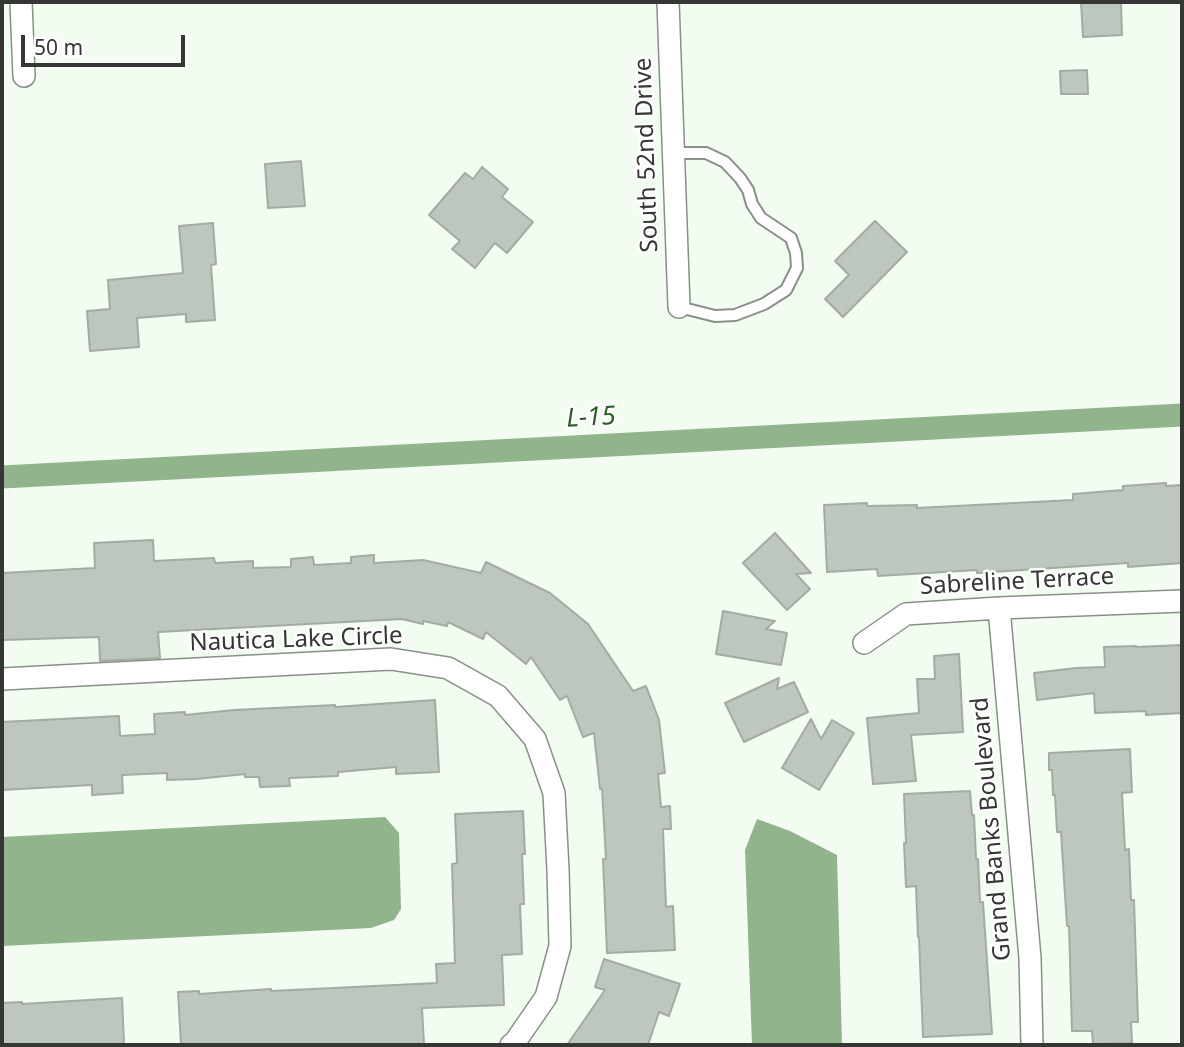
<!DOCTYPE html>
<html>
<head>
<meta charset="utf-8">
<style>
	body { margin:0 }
	#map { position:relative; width:1184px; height:1047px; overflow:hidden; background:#f2fcf1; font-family:"Noto Sans",sans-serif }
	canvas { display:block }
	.frame { position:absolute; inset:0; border:4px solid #343733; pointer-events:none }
	.scale { position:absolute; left:21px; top:35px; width:164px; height:32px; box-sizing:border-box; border:4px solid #343733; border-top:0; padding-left:9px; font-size:21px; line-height:24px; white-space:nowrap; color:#343733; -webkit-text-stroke:5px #fff; paint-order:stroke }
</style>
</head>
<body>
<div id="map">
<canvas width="1184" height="1047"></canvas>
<div class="frame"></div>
<div class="scale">50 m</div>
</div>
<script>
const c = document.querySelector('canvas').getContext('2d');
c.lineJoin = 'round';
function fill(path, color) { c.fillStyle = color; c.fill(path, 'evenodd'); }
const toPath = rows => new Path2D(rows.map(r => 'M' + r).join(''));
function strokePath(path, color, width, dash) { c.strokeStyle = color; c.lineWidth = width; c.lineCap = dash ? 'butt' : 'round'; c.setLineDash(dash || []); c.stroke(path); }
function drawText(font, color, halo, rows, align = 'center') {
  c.font = font + ' "Noto Sans",sans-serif'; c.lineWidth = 5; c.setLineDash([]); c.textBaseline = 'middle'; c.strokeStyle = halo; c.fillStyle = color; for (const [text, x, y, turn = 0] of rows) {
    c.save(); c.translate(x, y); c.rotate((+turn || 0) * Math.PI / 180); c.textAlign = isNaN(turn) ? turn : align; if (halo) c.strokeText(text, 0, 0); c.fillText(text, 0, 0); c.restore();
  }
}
const water = toPath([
	[385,817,399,833,401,909,394,920,371,928,2,946,2,837],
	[757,819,790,831,837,855,842,1045,752,1045,745,850]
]);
const canal = toPath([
	[2,477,1182,415]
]);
const building = toPath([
	[1081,2,1121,2,1122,35,1083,37,1081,2],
	[1087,70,1088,94,1061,94,1060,71,1087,70],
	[301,161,305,206,268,208,265,164,301,161],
	[482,167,508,189,502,197,533,222,507,253,495,243,475,268,452,249,460,241,429,215,465,173,473,179,482,167],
	[875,221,907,252,843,317,825,299,849,275,835,261,875,221],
	[213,223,216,264,211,265,215,320,186,322,186,314,137,318,139,347,90,351,87,311,110,309,108,280,183,273,179,226,213,223],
	[1166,483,1166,486,1182,485,1182,563,1128,567,1128,563,977,573,977,570,878,576,877,569,827,572,824,505,867,503,867,506,917,505,917,508,1073,500,1073,494,1123,490,1123,486,1166,483],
	[775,533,811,573,796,574,810,589,787,610,743,563,775,533],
	[153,540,154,561,214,558,215,563,253,561,253,568,291,567,291,559,313,557,314,565,351,563,351,557,374,555,374,563,423,560,481,573,486,562,550,593,588,624,633,691,646,686,659,720,665,773,658,774,661,807,670,806,671,829,663,829,666,907,673,906,675,950,607,953,603,859,606,859,602,789,600,789,594,733,583,737,567,696,560,700,531,657,526,664,486,632,483,639,448,622,447,626,423,621,423,624,402,619,158,632,160,658,100,661,99,637,2,640,2,573,95,568,94,543,153,540],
	[723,611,775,621,766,629,787,633,781,665,716,654,723,611],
	[1182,645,1182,713,1146,715,1146,711,1095,713,1094,693,1037,700,1034,673,1076,668,1105,667,1104,647,1136,646,1136,647,1182,645],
	[959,654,963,732,911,735,916,781,873,784,867,718,919,713,917,679,935,679,934,656,959,654],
	[779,678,777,689,794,682,808,712,744,742,725,703,779,678],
	[435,700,439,772,396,774,396,767,338,772,338,776,289,778,290,786,260,787,259,777,245,777,245,774,197,779,167,780,167,773,122,775,123,793,92,795,92,785,2,790,2,722,119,716,120,736,155,734,154,714,185,712,185,715,234,710,335,705,335,707,435,700],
	[811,719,821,739,832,720,854,733,819,790,782,768,811,719],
	[1130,749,1132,792,1122,793,1125,850,1129,849,1131,900,1134,900,1138,1022,1131,1022,1132,1043,1093,1044,1092,1031,1072,1031,1069,926,1067,926,1061,832,1057,832,1055,795,1053,795,1052,770,1049,770,1049,753,1130,749],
	[970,791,972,815,974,815,976,859,978,859,980,902,983,902,992,1034,923,1037,919,937,918,937,916,886,906,887,904,843,906,843,904,794,970,791],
	[523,811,525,854,522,854,524,904,520,904,522,954,502,955,504,1005,422,1008,424,1045,181,1045,178,992,199,991,199,994,271,989,271,991,437,983,436,964,455,963,452,864,457,863,455,814,523,811],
	[604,959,680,984,669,1016,659,1012,648,1045,567,1045,605,990,595,987,604,959],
	[122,998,124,1044,101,1045,2,1045,2,1003,22,1002,22,1004,122,998]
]);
const lane = toPath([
	[673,153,706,153,725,162,740,178,748,190,752,204,761,218,791,238,796,253,797,268,786,290,764,304,735,315,715,316,679,307]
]);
const street = toPath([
	[21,2,24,76],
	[668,2,679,307],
	[999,608,1030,958,1032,1045],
	[864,643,906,614,999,608,1182,601],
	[2,679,391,659,448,668,498,696,535,739,554,793,558,870,560,946,546,997,515,1042,511,1045]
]);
const streetNames = [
	["South 52nd Drive",647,155,-92],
	["Sabreline Terrace",1017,582,-3],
	["Nautica Lake Circle",296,640,-2],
	["Grand Banks Boulevard",992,829,-95]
];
const waterNames = [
	["L-15",591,418,-3]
];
fill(water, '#91b48c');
strokePath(canal, '#91b48c', 23);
fill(building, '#bec7bd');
strokePath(building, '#a3aba2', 2);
strokePath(lane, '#889087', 14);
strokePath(street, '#889087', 24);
strokePath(lane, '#fff', 10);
strokePath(street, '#fff', 21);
drawText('24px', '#343733', '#fff', streetNames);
drawText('italic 26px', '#2b5c26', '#fff', waterNames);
</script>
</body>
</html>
